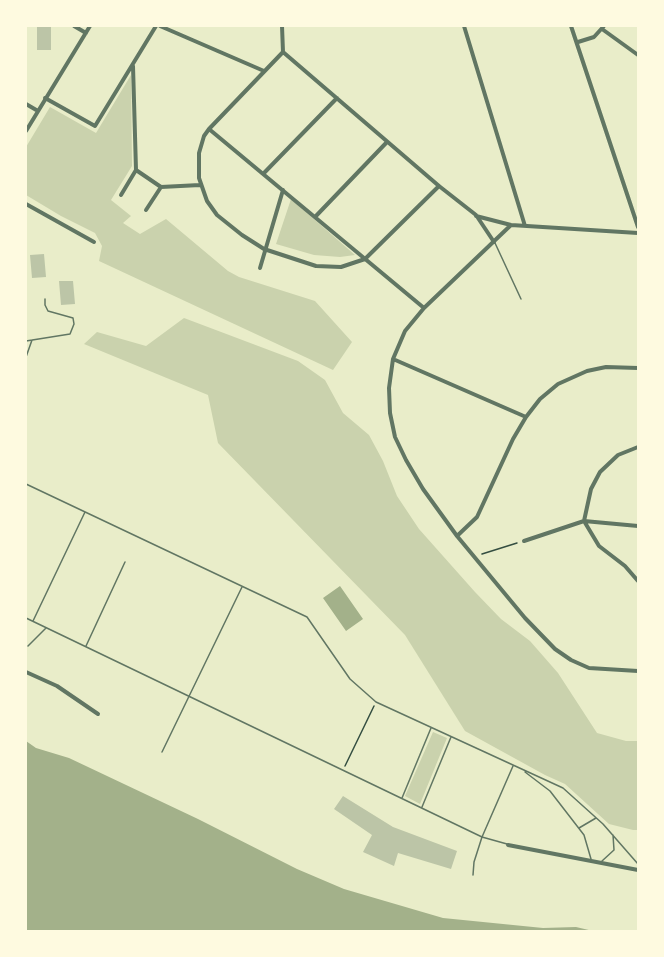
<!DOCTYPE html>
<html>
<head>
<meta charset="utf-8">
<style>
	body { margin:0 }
	#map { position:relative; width:664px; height:957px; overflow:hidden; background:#e9edc9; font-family:"Golos Text",sans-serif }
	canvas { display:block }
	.frame { position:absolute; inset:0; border:27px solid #fefae0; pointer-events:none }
</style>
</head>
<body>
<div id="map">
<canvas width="664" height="957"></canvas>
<div class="frame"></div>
</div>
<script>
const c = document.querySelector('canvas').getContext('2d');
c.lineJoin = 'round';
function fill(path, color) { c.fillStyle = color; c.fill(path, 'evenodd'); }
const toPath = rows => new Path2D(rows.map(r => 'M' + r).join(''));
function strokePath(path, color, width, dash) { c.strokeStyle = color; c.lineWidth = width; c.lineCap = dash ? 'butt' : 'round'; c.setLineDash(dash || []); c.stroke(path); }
const green = toPath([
	[131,75,132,166,111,200,131,216,123,223,140,234,166,219,228,271,239,277,315,301,352,342,333,370,99,261,102,246,95,233,61,216,26,195,26,147,50,107,96,133],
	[291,199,355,255,340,257,314,255,276,244],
	[184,318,298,361,325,380,343,413,369,435,383,461,397,496,419,529,475,592,501,619,530,641,558,673,597,733,626,741,638,741,638,830,633,830,609,824,565,784,545,775,465,731,405,635,218,443,208,395,84,344,97,332,146,346],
	[433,732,447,738,420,804,405,796]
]);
const water = toPath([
	[340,586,363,619,346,631,323,598],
	[26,741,36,748,69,758,198,819,297,869,344,889,443,918,543,928,576,927,593,931,26,931]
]);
const building = toPath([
	[37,26,51,26,51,50,37,50],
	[44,254,46,277,32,278,30,255],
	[59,281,73,281,75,304,61,305],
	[343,796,393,827,457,851,451,869,398,853,394,866,363,852,372,835,334,809]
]);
const path = toPath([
	[482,554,517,543],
	[345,766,374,706]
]);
const service = toPath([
	[495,243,521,299],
	[26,341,70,334,74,324,73,318,48,311,45,305,45,299],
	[26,357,32,340],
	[26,484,307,617,350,679,376,702,563,788,603,824,638,864],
	[26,618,482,837,507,844],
	[33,621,85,512],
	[28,646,46,628],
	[86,646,125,562],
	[162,752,242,587],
	[525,772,550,791,584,835,591,859],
	[402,798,431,728],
	[422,807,451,737],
	[579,828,596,818],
	[602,861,614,850,613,835],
	[473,875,474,862,482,837,513,766]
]);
const minor = toPath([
	[74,26,86,33],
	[160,26,264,71],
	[282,26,283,52,439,186,476,215,494,242],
	[464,26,525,226],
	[571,26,638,227],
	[602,29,638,55],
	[578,42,594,37,604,26],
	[283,52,209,129,204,136,199,153,199,178,207,201,217,215,242,235,264,249,316,266,341,267,365,259,439,186],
	[133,66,136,170,161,187],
	[45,98,95,126,156,26],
	[26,104,38,111],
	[209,129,424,308],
	[26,131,90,26],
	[264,173,337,98],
	[161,187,200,185],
	[121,195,136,170],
	[26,204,94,242],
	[146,210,161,187],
	[476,216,511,225,638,233],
	[315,217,387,142],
	[511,225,424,308,405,331,393,359,389,388,390,413,395,437,406,460,423,489,457,536,525,618,555,649,571,660,589,668,638,671],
	[260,268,283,190],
	[393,359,526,417],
	[638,447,618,455,600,472,591,489,584,521,599,546,625,566,638,581],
	[457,536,477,517,513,439,526,417,540,399,558,384,587,371,606,367,638,368],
	[524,541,584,521,638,526],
	[26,672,57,686,98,714],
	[508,845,638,870]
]);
fill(green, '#cad2ad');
fill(water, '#a3b18a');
fill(building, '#bcc5a7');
strokePath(path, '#344e41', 1.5);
strokePath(service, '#617663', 1.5);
strokePath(minor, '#617663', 4);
</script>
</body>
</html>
